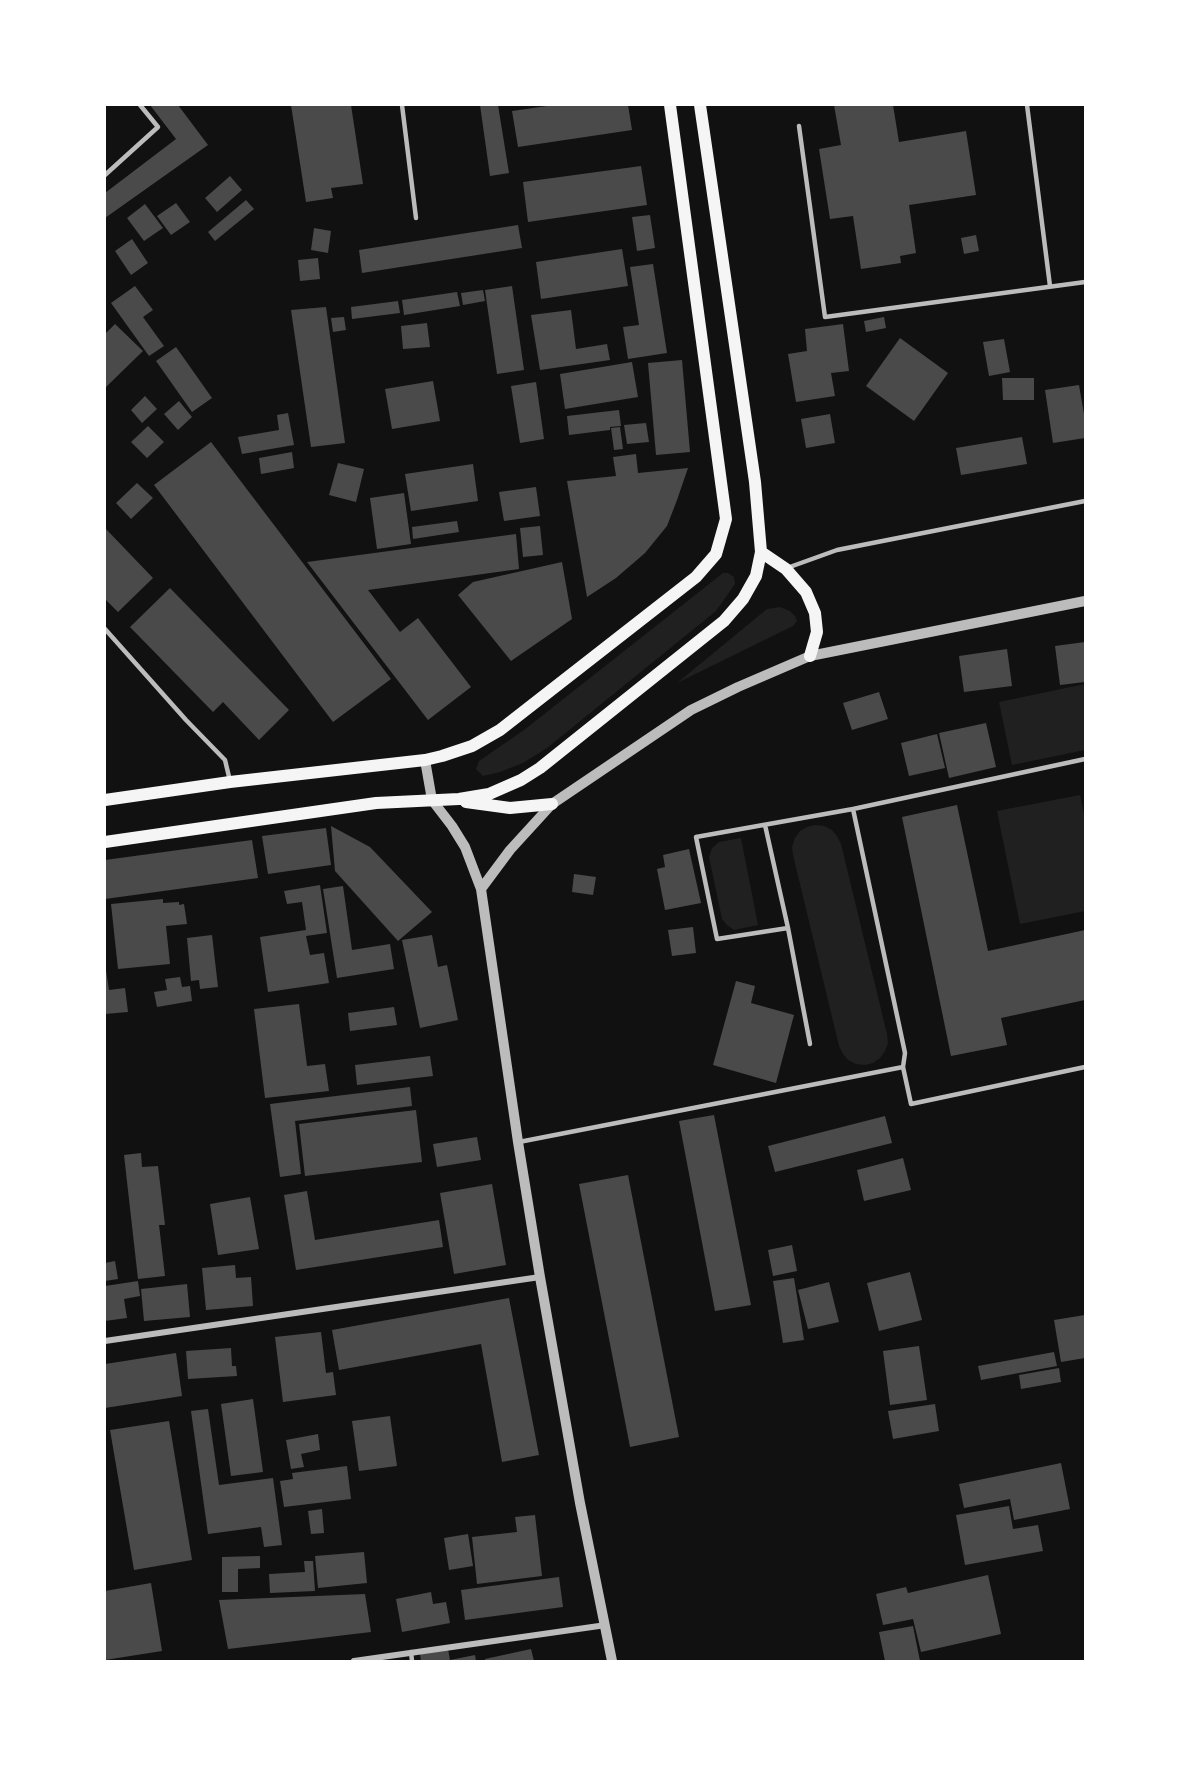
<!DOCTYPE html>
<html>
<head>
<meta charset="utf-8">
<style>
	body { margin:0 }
	#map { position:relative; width:1190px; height:1766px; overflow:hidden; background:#111; font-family:Rubik,sans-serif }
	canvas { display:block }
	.frame { position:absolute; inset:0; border:106px solid #fff; pointer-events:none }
</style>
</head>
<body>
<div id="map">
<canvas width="1190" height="1766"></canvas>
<div class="frame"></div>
</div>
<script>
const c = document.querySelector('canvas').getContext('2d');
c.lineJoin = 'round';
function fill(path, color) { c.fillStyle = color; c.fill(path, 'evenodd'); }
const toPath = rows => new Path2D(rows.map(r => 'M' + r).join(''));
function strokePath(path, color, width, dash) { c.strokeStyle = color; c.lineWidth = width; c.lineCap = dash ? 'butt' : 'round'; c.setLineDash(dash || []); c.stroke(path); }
const green = toPath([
	[723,573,728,573,734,577,735,584,716,611,547,748,523,763,500,772,483,776,476,769,479,761,524,730],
	[780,607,790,611,795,616,797,621,793,626,677,683,767,609],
	[1085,684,1085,750,1012,765,999,702],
	[1080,795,1085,819,1085,911,1020,924,997,811],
	[815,825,824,826,832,830,837,836,841,844,887,1034,888,1043,885,1051,880,1058,873,1063,865,1065,856,1064,848,1060,843,1054,839,1046,793,855,792,847,795,838,800,831,807,827],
	[741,838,758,925,734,930,727,925,722,919,709,857,712,848,719,842]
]);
const building = toPath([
	[150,105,178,105,208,145,105,218,105,193,176,139],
	[291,105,351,105,363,184,331,188,333,198,306,202],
	[480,105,498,105,509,173,490,176],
	[554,105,628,105,632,130,518,147,512,111],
	[834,105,893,105,899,142,966,131,976,195,909,205,916,253,900,256,901,263,861,269,853,216,830,219,819,149,841,145],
	[641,166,647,205,528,222,523,182],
	[230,176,242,190,217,212,205,198],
	[246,200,254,209,215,241,208,232],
	[176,203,190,222,171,235,157,216],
	[145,204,163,228,144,241,127,218],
	[650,215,655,248,637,251,632,217],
	[518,225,522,248,362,273,359,250],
	[314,228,331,231,328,253,311,250],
	[976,235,979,251,964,254,961,238],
	[132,239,148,263,131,275,115,251],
	[622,249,628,286,541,299,536,262],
	[318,258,320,279,300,281,298,260],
	[653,264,667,353,628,359,623,327,639,325,630,267],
	[135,286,153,310,143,317,164,346,149,356,111,303],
	[512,286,524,370,497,374,485,290],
	[483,290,485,301,463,305,461,293],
	[457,292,460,306,404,315,402,300],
	[398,301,400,313,352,319,351,307],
	[326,307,345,443,311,447,291,310],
	[571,310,576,349,607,344,610,360,540,370,531,315],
	[344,317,346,330,333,332,331,318],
	[884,317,886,328,866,332,864,321],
	[427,323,430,347,403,349,401,326],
	[115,324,143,351,105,388,105,334],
	[843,324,849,371,831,373,835,396,796,402,788,354,807,351,805,329],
	[900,338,948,373,914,421,866,386],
	[1004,339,1010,372,989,376,983,342],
	[176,347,212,398,192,412,156,361],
	[682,360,690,452,656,455,648,363],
	[632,362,638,397,565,409,560,374],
	[1002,378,1034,378,1034,400,1003,400],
	[433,381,440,421,392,429,385,389],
	[536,382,544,439,520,443,511,386],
	[1079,385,1085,420,1085,438,1053,443,1045,390],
	[145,396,157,409,142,423,131,410],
	[179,401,192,417,178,430,164,414],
	[619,410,621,426,610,427,610,430,569,435,567,416],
	[288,413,294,445,242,454,238,437,279,430,277,415],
	[830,414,835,443,806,448,801,419],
	[646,423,649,442,627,444,624,425],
	[148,426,164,442,147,458,131,442],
	[620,427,623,449,614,450,611,428],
	[1022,437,1027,464,961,475,956,448],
	[211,442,391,679,333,722,154,485],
	[292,452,294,468,261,474,259,458],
	[636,454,638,473,688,468,677,500,667,526,645,553,616,578,587,597,567,481,616,476,613,457],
	[338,463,364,469,356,502,329,495],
	[473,464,478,501,411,511,405,474],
	[137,483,153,498,131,519,116,503],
	[536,487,540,516,504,521,499,492],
	[404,493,411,544,377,549,370,498],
	[457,521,459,532,413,539,412,527],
	[540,526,543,555,523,557,520,528],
	[105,528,153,578,118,612,105,599],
	[516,534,519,569,368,590,400,632,418,618,471,687,428,720,307,562],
	[562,562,572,619,511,661,458,595,473,582],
	[170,588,289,710,259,740,223,702,213,712,130,627],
	[1085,642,1085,682,1060,685,1055,646],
	[1007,649,1012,686,964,692,959,656],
	[879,692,888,719,852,730,843,703],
	[986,723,996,767,949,778,939,733],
	[937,734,945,768,909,776,901,743],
	[957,805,988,951,1085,930,1085,1000,1001,1018,1007,1045,951,1056,902,817],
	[331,826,370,847,432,912,398,941,335,871],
	[326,828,331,865,268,874,262,836],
	[252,840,258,878,105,899,105,860],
	[689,849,701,903,665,910,657,869,665,867,663,855],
	[574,874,596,877,593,895,572,892],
	[320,885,327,933,306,936,310,955,324,953,329,983,268,992,260,937,306,930,302,902,287,904,284,891],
	[343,886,352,950,390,944,394,969,337,978,323,889],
	[163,899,163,903,179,902,179,905,184,904,187,924,166,926,170,964,118,969,111,904],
	[693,927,696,953,672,956,668,930],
	[212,935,218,987,200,989,199,980,191,981,187,938],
	[432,935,438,967,447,965,458,1020,420,1028,402,940],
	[105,970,106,970,109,990,125,988,128,1012,105,1014],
	[180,977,182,987,190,986,192,1001,157,1007,154,992,167,990,165,979],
	[736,981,755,986,751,1003,794,1015,776,1083,713,1065],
	[299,1004,307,1066,325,1064,329,1091,265,1098,254,1009],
	[394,1007,397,1025,350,1031,348,1013],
	[430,1056,433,1076,357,1085,355,1065],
	[410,1087,412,1106,295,1121,301,1174,280,1177,270,1104],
	[416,1110,422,1162,305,1176,299,1124],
	[714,1115,751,1305,715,1311,679,1121],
	[885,1116,892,1143,775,1172,768,1146],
	[477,1137,481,1160,437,1167,433,1144],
	[141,1153,142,1167,158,1166,165,1225,159,1225,165,1276,138,1279,124,1155],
	[903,1158,911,1190,864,1201,857,1170],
	[628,1175,679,1437,630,1447,579,1184],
	[492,1184,506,1265,454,1274,440,1193],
	[307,1191,315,1240,439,1220,443,1247,296,1270,284,1195],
	[250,1197,259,1249,218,1255,210,1204],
	[792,1245,797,1271,773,1276,768,1250],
	[115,1261,118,1279,105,1281,105,1263],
	[235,1265,236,1278,251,1277,253,1306,206,1310,202,1268],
	[910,1272,922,1320,879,1331,867,1283],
	[794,1278,804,1340,783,1343,773,1281],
	[138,1281,140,1296,124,1299,127,1318,105,1321,105,1286],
	[829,1282,839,1322,808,1329,798,1290],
	[187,1284,190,1317,144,1321,141,1289],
	[509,1298,539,1455,502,1462,481,1344,339,1370,332,1330],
	[1085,1315,1085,1358,1061,1362,1054,1320],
	[321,1332,326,1373,333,1372,336,1395,283,1402,275,1337],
	[919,1346,927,1400,890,1405,883,1351],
	[231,1348,232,1366,236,1366,237,1376,188,1379,186,1351],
	[1054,1352,1057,1366,981,1380,978,1366],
	[176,1353,182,1396,105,1408,105,1364],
	[1059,1368,1061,1382,1021,1389,1019,1375],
	[253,1399,263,1472,231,1476,221,1404],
	[935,1404,939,1431,893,1439,888,1411],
	[208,1409,219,1485,273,1478,282,1545,264,1547,261,1527,208,1534,191,1411],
	[390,1416,397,1466,359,1471,352,1421],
	[169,1421,192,1560,134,1570,110,1430],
	[318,1434,320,1450,301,1454,304,1467,291,1469,286,1440],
	[1061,1463,1070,1509,1014,1520,1010,1499,964,1508,959,1484],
	[347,1466,351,1499,284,1507,280,1481,293,1479,292,1473],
	[1009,1506,1013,1529,1038,1525,1043,1551,965,1565,956,1515],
	[322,1509,324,1533,311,1534,308,1511],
	[535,1515,542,1576,477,1584,472,1537,517,1532,515,1517],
	[468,1534,473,1566,449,1570,444,1538],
	[364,1552,367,1583,318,1588,315,1556],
	[260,1556,260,1568,238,1569,238,1592,222,1592,222,1557],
	[304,1561,313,1561,315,1591,270,1593,269,1574,305,1572],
	[988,1575,1001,1634,921,1652,913,1619,883,1625,876,1594,906,1587,908,1593],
	[559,1577,563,1607,465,1620,461,1590],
	[151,1583,162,1651,105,1660,105,1591],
	[431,1592,433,1604,446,1602,450,1623,402,1632,396,1599],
	[365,1594,371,1632,228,1649,219,1600],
	[913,1626,920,1661,885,1661,879,1632],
	[448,1649,450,1660,475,1655,476,1661,421,1661,420,1654],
	[531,1649,534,1661,485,1661,485,1659]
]);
const service = toPath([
	[402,105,416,218],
	[1027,105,1050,286],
	[799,126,825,317,1085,282],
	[105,175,158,127,140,105],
	[787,568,837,550,1085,501],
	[105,629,186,720,225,760,230,781],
	[853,809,1085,759],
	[765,825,788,928],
	[810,1044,788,928,717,939,696,837,853,809,905,1053,903,1067],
	[519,1142,903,1067,911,1104,1085,1067],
	[411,1652,412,1661]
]);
const minor = toPath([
	[105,1341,540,1277],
	[354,1661,606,1625]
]);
const tertiary = toPath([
	[425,760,432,800,452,826,465,847,481,889,518,1142,540,1277,580,1503,612,1661],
	[481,889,510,850,552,804,691,710,738,687,810,656,1085,601]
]);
const secondary = toPath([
	[761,552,786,569,806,592,815,613,817,632,810,656],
	[105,800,230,782,425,760,442,756,472,746,500,730,696,577,716,554,726,519,670,105],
	[466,802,510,808,552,804],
	[105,842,376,803,459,799,489,794,521,780,540,768,724,621,743,599,756,576,761,552,755,482,700,105]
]);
fill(green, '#202020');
fill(building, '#4a4a4a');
strokePath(service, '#bcbcbc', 4.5);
strokePath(minor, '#bcbcbc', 6);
strokePath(tertiary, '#bcbcbc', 10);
strokePath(secondary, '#f5f5f5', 12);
</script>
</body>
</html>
